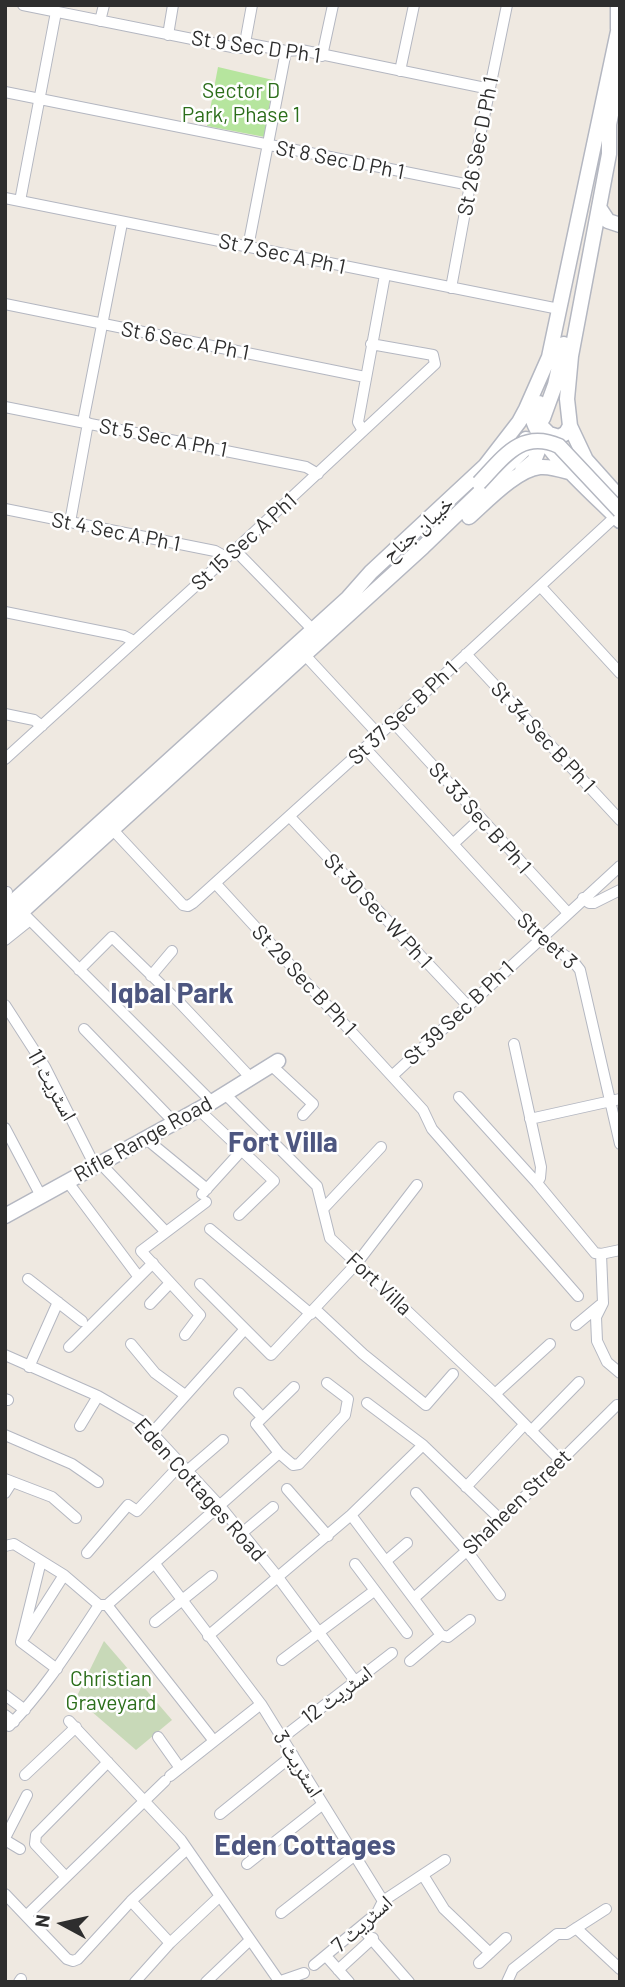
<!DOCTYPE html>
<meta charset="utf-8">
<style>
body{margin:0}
#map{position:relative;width:625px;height:1987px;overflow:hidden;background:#efe9e1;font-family:Barlow,sans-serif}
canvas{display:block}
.frame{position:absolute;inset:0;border:7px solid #2e2e2e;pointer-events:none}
.north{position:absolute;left:28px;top:1889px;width:70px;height:70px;-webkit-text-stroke:5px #fff;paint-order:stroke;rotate:278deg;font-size:19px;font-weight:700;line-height:28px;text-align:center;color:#2e2e2e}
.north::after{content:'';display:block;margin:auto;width:24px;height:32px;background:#2e2e2e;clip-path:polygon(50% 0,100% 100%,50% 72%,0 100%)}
</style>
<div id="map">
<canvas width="625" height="1987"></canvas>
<div class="frame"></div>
<div class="north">N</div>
</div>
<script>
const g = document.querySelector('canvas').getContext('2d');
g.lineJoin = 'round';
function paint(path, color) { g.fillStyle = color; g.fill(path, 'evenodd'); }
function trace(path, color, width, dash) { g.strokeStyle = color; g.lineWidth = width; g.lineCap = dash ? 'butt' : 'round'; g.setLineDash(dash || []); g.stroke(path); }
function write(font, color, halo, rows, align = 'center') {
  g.font = font + ' Barlow,"Noto Naskh Arabic",sans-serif'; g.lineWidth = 5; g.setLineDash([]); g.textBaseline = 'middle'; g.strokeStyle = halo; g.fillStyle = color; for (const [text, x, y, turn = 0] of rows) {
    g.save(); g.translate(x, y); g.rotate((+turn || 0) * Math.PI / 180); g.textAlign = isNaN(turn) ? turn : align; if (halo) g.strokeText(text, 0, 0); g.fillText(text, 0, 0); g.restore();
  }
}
paint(new Path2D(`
 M218 67 273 80 265 137 207 126Z`), '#b6e59e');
paint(new Path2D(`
 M104 1641 172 1720 136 1750 76 1698Z`), '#c8d9b8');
const street = new Path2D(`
 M23 5 237 48H241L245 43 286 51 301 50 490 89
 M100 21 104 5
 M168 35 173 5
 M245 43 252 5
 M322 56 333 5
 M400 71 414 5
 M5 92 470 185
 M5 198 559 309
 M20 201 56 12
 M248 247 286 51
 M451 288 470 185 507 5
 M5 304 365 377
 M5 407 306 467 318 474
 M83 422 122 223
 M363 431 358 422 385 275
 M5 509 215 551 226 557
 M70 522 88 423
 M235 550 314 631
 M541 587 620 673
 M5 612 124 636 134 641
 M304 654 379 735
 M466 654 620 820
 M5 714 34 720 42 726
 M393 722 568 913
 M365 748 540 939 573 961 580 970 620 1144
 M5 759 235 550 435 364 433 355 371 344
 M290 817 467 1005
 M113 830 183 905 188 906 193 903 379 735 616 516
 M453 844 481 818
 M216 884 423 1110 432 1129 578 1296
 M5 894 7 892
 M583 898 589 903H594L620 890
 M22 912 212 1102
 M5 940 30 920
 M79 970 112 937 180 1003 251 1078
 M151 976 172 951
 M5 1005 45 1067 95 1166
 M84 1029 174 1122
 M514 1044 541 1167 540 1178 537 1183
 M271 1065 313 1104 303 1115
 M392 1076 620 866
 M224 1093 317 1186 330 1238 495 1394 560 1460
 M459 1097 537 1183 595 1253 601 1254
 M198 1109 274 1181 239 1215
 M530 1119 620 1099
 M5 1128 41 1196
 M145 1138 207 1189
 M100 1163 166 1232
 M67 1181 138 1276
 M202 1194 242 1150
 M323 1209 381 1147
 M210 1229 311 1314
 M601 1254 603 1303 596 1317 597 1341 607 1362 620 1373
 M601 1254 620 1250
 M28 1279 82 1321
 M200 1284 245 1329
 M150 1304 170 1283
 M316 1310 363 1354 426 1405 453 1374
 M576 1325 600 1305
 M185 1335 200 1315 141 1251 206 1202
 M131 1344 155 1373 185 1395
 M69 1347 153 1263
 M5 1355 98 1396 141 1421 220 1506 277 1576 355 1681
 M29 1367 58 1302
 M239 1393 262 1417
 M495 1394 550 1344
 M5 1399 8 1400
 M367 1403 423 1445 501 1520
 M80 1426 98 1396
 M531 1431 579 1382
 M152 1433 245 1329 271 1355 357 1263 417 1185
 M5 1435 72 1464 98 1482
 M279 1453 256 1424 294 1387
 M187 1471 223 1440
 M5 1479 52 1497 76 1518
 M466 1487 524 1425
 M287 1489 328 1536
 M5 1493 12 1482
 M416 1493 467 1551 500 1595
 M351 1515 441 1635 410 1661
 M242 1533 273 1507
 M5 1546 14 1544 64 1575 99 1605H107L279 1453 293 1465 299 1464 345 1415 348 1399 327 1383
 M87 1553 128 1505 137 1511 181 1464
 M41 1561 21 1642 57 1669
 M386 1561 407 1543
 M155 1564 261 1704 383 1901
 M355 1564 407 1633
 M414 1598 501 1520 617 1405
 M107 1605 214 1741
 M155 1622 212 1576
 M441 1635 448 1637 470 1620
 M25 1636 64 1575
 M208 1636 351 1515 423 1445
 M282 1660 374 1591
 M5 1695 25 1710
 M5 1715 14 1722
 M69 1721 181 1840 279 1981
 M9 1726C45 1690 71 1647 99 1605
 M158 1737 180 1768
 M282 1738 392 1653
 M25 1775 76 1727
 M170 1776 261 1704
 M220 1814 293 1755
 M5 1838 27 1795
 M5 1840 20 1849
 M247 1864 323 1804
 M423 1875 444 1909 490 1953
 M65 1876 35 1844 36 1835 108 1762
 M5 1894 67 1959 73 1961 78 1959 131 1901 187 1849
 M131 1901 170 1943
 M281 1913 355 1855
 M27 1915 165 1781
 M361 1927 409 1982
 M576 1928 620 1969
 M326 1956 349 1982
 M479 1963 506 1938
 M314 1965 377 1913 383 1901 445 1860
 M338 1970 373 1938
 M19 1982 21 1979
 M135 1982 170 1943 219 1897
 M206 1982 250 1940
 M278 1982 304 1973
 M507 1982 513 1969 557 1934H567L606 1909`);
const secondary = new Path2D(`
 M618 29V5
 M609 122V154L571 356 567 399 570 426 586 460 620 498
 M608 129 620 72
 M600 209 608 221 620 225
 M539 403 532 417C539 448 597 497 620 521
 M543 418 555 385 564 344
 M540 425 549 434 559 437 566 433 570 426
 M522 471 534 461 538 451 534 441 526 439
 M469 517C486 502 517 469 540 467 551 466 562 470 572 473
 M5 909 348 598 371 572 485 466 519 422 526 409 549 357 620 22
 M5 927 423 547 530 444
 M5 1216 212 1102 278 1061`);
trace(street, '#b4b7c1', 12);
trace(secondary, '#b4b7c1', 17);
trace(street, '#fff', 10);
trace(secondary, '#fff', 14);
const secondaryBridge = new Path2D(`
 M479 483C503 458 521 429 559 446L620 511`);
trace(secondaryBridge, '#b4b7c1', 17, []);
trace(secondaryBridge, '#fff', 14);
write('21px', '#2e2e2e', '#fff', [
 ["St 9 Sec D Ph 1",256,47,8],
 ["St 26 Sec D Ph 1",478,146,-79],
 ["St 8 Sec D Ph 1",340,160,11],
 ["St 7 Sec A Ph 1",282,254,12],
 ["St 6 Sec A Ph 1",185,341,11],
 ["St 5 Sec A Ph 1",163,438,11],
 ["خیبان جناح",418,529,-42],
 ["St 4 Sec A Ph 1",116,532,11],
 ["St 15 Sec A Ph1",244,542,-42],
 ["St 37 Sec B Ph 1",403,713,-43],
 ["St 34 Sec B Ph 1",543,737,47],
 ["St 33 Sec B Ph 1",480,818,48],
 ["St 30 Sec W Ph 1",378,911,47],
 ["Street 3",547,941,42],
 ["St 29 Sec B Ph 1",304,980,47],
 ["St 39 Sec B Ph 1",459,1013,-43],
 ["اسٹریٹ 11",52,1085,61],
 ["Rifle Range Road",143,1139,-29],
 ["Fort Villa",379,1284,43],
 ["Eden Cottages Road",200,1490,48],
 ["Shaheen Street",517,1502,-44],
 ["اسٹریٹ 12",337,1695,-37],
 ["اسٹریٹ 3",298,1764,58],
 ["اسٹریٹ 7",362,1924,-42]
]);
write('21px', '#2c6e1b', '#fff', [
 ["Sector D",241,91],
 ["Park, Phase 1",241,115],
 ["Christian",111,1679],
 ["Graveyard",111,1703]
]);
write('bold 28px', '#4d5680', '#fff', [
 ["Iqbal Park",172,994],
 ["Fort Villa",283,1143],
 ["Eden Cottages",305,1846]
]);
</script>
